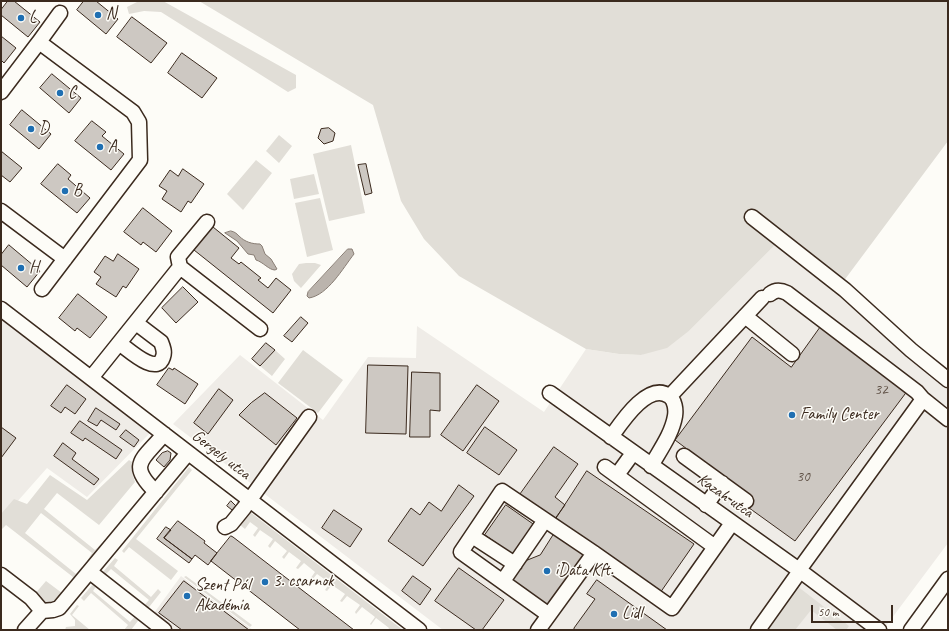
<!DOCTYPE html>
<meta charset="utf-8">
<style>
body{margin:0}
#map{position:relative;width:949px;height:631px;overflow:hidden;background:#fdfcf7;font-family:Caveat,sans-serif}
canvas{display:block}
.frame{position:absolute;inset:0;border:2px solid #3b2a1e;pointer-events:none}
.scale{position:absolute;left:811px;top:605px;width:82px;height:18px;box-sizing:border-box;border:2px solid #3b2a1e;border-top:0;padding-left:5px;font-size:12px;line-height:14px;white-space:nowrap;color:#3b2a1e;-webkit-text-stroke:3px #fdfcf7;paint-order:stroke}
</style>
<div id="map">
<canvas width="949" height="631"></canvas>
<div class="frame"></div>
<div class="scale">50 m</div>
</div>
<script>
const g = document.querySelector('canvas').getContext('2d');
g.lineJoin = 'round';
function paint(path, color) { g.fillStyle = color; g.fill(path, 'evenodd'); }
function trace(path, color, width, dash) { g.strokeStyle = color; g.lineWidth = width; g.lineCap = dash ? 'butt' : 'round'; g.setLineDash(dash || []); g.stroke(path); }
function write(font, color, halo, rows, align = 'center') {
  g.font = font + ' Caveat,sans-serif'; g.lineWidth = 3; g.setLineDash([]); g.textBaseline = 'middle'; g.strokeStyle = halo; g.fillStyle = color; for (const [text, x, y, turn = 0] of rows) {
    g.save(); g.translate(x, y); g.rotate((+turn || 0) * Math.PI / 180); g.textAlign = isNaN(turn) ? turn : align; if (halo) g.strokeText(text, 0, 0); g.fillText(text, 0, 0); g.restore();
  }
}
paint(new Path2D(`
 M779 241 948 383V543L883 630H443L173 424 240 355 323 420 368 357 416 358 417 326 544 412 586 349 619 354 641 355 690 330Z
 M1 319 151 432 87 497 47 468 1 520Z
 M181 576 253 630H167L151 617Z`), '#efece7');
paint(new Path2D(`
 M139 1H163L296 75V88L288 92 161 12 144 11 129 14 127 7Z
 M199 1H948V141L837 290 779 241 690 330 667 348 641 355 619 354 586 349 459 276 424 239 401 201 373 105Z
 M279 135 292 146 279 163 266 151Z
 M351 145 365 213 329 221 313 154Z
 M256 160 272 173 243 210 227 194Z
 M314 174 319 194 294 199 290 179Z
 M320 198 333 250 307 257 295 203Z
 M306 263H315L321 265 301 288 294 281 292 274 299 264Z
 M275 350 285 359 272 376 260 366Z
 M303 350 343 380 318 413 278 383Z
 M129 460 132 462V473L135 482 99 525 57 493 44 509 95 550 102 543V545L89 561H87L92 553 41 513 25 533 76 574 82 567 83 569 70 585H68L73 577 6 525 1 530V514L14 499 27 504 50 475 87 500Z
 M189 467 192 470 136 539 178 571 171 580 129 547 124 553 122 551Z
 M250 512 403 630H388L389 628 376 618 371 625 370 624 375 617 362 607 356 614 355 612 360 605 347 596 342 602 340 601 345 594 332 585 327 591 325 590 330 583 317 574 312 580 310 579 315 572 304 563 298 569 296 568 301 561 289 552 284 559 282 557 287 551 275 541 270 548 268 546 273 539 260 530 255 537 253 535 258 528 250 522 245 529 240 525Z
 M115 558 118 560 114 566 151 597 158 589 161 592 146 611 142 608 149 600 111 569 105 575 102 573Z
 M186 576 252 625 250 627 184 577Z
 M46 581 62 593 53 602H43L34 595Z
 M94 583 97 585 93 591 130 622 137 614 141 617 131 630H124L128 625 91 593 84 601 81 598Z
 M797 586 849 626 846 630H837L811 610 795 630H766Z
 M77 605 79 606 72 615 90 630H65L66 627 75 626V620L70 614Z`), '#e1ded7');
const water = new Path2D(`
 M231 231C235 232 236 233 239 236 245 242 252 244 260 244L262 246 265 254 271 259 277 269 275 270C269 270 263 262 256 260L254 255 248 254 237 241 225 233Z
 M348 249H352L354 254C343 268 328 295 309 298L307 296 308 292Z`);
paint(water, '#bbb4ad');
trace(water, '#887d74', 1);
const building = new Path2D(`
 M8 1H14L40 22 28 37 1 15V10Z
 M84 1H96L118 19 106 34 77 10Z
 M132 17 167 43 151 63 117 37Z
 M1 36 16 48 4 63 1 60Z
 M182 53 217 78 202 98 168 73Z
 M52 74 81 98 69 113 40 88Z
 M22 110 51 134 39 149 10 125Z
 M92 121 106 132 102 136 124 154 111 170 75 141Z
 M329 128 335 133 333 141 324 144 318 138 321 129Z
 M1 151 22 168 10 182 1 175Z
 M58 164 71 175 68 179 90 198 77 213 41 184Z
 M366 164 372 193 365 195 358 165Z
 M183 169 204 184 191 203 188 201 181 212 162 199 167 191 159 186 170 170 178 176Z
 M143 208 172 231 156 252 143 242 141 245 124 232Z
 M213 227 239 248 231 258 239 264 241 262 261 278 258 280 268 288 276 278 291 290 273 313 194 250Z
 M9 245 40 271 27 287 1 265V255Z
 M118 254 139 269 126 288 123 286 116 297 96 284 101 277 94 272 105 256 113 261Z
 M183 287 198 302 176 323 162 308Z
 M78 294 107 317 90 338 77 328 75 331 59 318Z
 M301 317 308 323 292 342 284 336Z
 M822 325 908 390 795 541 745 505 751 497 675 440 752 337 791 367Z
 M266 343 275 350 260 366 252 359Z
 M368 365 408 366 406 434 366 433Z
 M169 368 173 370 174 368 198 384 185 404 157 385Z
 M412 372 440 373V411L430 410V437H410Z
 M67 385 86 399 75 414 65 407 61 413 51 406Z
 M477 385 499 401 463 451 441 435Z
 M219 389 233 400 208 434 194 423Z
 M265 393 297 418 276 445 239 415 251 403Z
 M96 408 120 424 116 430 101 420 97 426 88 421Z
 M80 421 122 450 116 459 85 438 83 441 71 433Z
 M1 427 16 438 1 458Z
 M485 427 517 450 499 475 467 453Z
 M126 430 139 440 134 447 120 437Z
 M63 443 76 453 72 459 99 479 94 485 54 456Z
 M554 447 578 464 555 497 565 505 554 520 519 496Z
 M168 451 171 453 170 460 164 467 156 460 162 453Z
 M587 471 694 544 660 593 556 519Z
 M459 485 474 496 423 566 388 541 411 508 420 515 429 502 441 511Z
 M231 501 236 506 232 510 227 506Z
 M506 505 536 526 515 556 485 535Z
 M334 510 362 529 350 547 322 528Z
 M178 521 205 541 204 543 217 553 208 565 195 555 192 559 164 538Z
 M166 527 171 530 164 538 192 559 189 563 157 539Z
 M554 534 587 556 548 607 512 581 525 561 540 555Z
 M231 536 233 537 354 630H300L211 561Z
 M459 568 504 600 482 630H476L435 601Z
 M413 576 431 589 420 605 402 591Z
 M597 580 667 630H574V628L595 599 587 594Z
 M184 581 233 618 249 630H182L159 613Z`);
paint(building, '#cdc8c2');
trace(building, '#3b2a1e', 1);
const minor = new Path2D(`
 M39 42 60 13
 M1 92 39 42 133 112 139 122 140 160 42 289
 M1 211 65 259
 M752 217 845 290 911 350 948 380
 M180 267 178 257 207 222
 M770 294C776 289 781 290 787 293L917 392 923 399
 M1 309 419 630
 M745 316 792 354
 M119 343C128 349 157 377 163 357 165 352 163 347 161 342L136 323
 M91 378 180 267 260 329
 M550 393 799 570 879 630
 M670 396 762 298
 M611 437C621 423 648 381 669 396 675 400 676 410 675 416 672 434 660 450 651 466
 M684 456 746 501
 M605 467 715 547
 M617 475 633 453
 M156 492C126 464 144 459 164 434
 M706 505 722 483
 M225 527 231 524 244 508 309 417
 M472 536 515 564
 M799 570 923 399 948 419
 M90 572 164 630
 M1 575 31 598 42 611
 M503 581 545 520
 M549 615 461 552 502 491 594 553 672 608 732 523
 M25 630 42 611 53 610 59 608 188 453
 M538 630 594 553
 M758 630 800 571
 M911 630 948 579`);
trace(minor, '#3b2a1e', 17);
trace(minor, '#fdfcf7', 14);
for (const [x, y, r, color] of [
 [98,15,4,"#1f6fb2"],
 [21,18,4,"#1f6fb2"],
 [60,93,4,"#1f6fb2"],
 [31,129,4,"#1f6fb2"],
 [100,147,4,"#1f6fb2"],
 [65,191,4,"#1f6fb2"],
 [21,268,4,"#1f6fb2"],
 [792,415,4,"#1f6fb2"],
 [547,571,4,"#1f6fb2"],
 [265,582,4,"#1f6fb2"],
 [187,596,4,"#1f6fb2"],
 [614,614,4,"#1f6fb2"]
]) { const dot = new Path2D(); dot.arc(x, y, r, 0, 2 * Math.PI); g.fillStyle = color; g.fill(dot); trace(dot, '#fdfcf7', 1.5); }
write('15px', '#605247', null, [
 ["32",881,390],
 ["30",803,477]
]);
write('17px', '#3b2a1e', '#fdfcf7', [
 ["N",106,15],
 ["L",29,18],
 ["C",68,93],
 ["D",39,129],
 ["A",108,147],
 ["B",73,191],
 ["H",29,268],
 ["Family Center",800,415],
 ["iData Kft.",555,571],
 ["3. csarnok",273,582],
 ["Szent Pál",195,586],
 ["Akadémia",195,606],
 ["Lidl",622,614]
], 'left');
write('17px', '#3b2a1e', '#fdfcf7', [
 ["Gergely utca",221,455,38],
 ["Kazah utca",725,496,35]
]);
</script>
